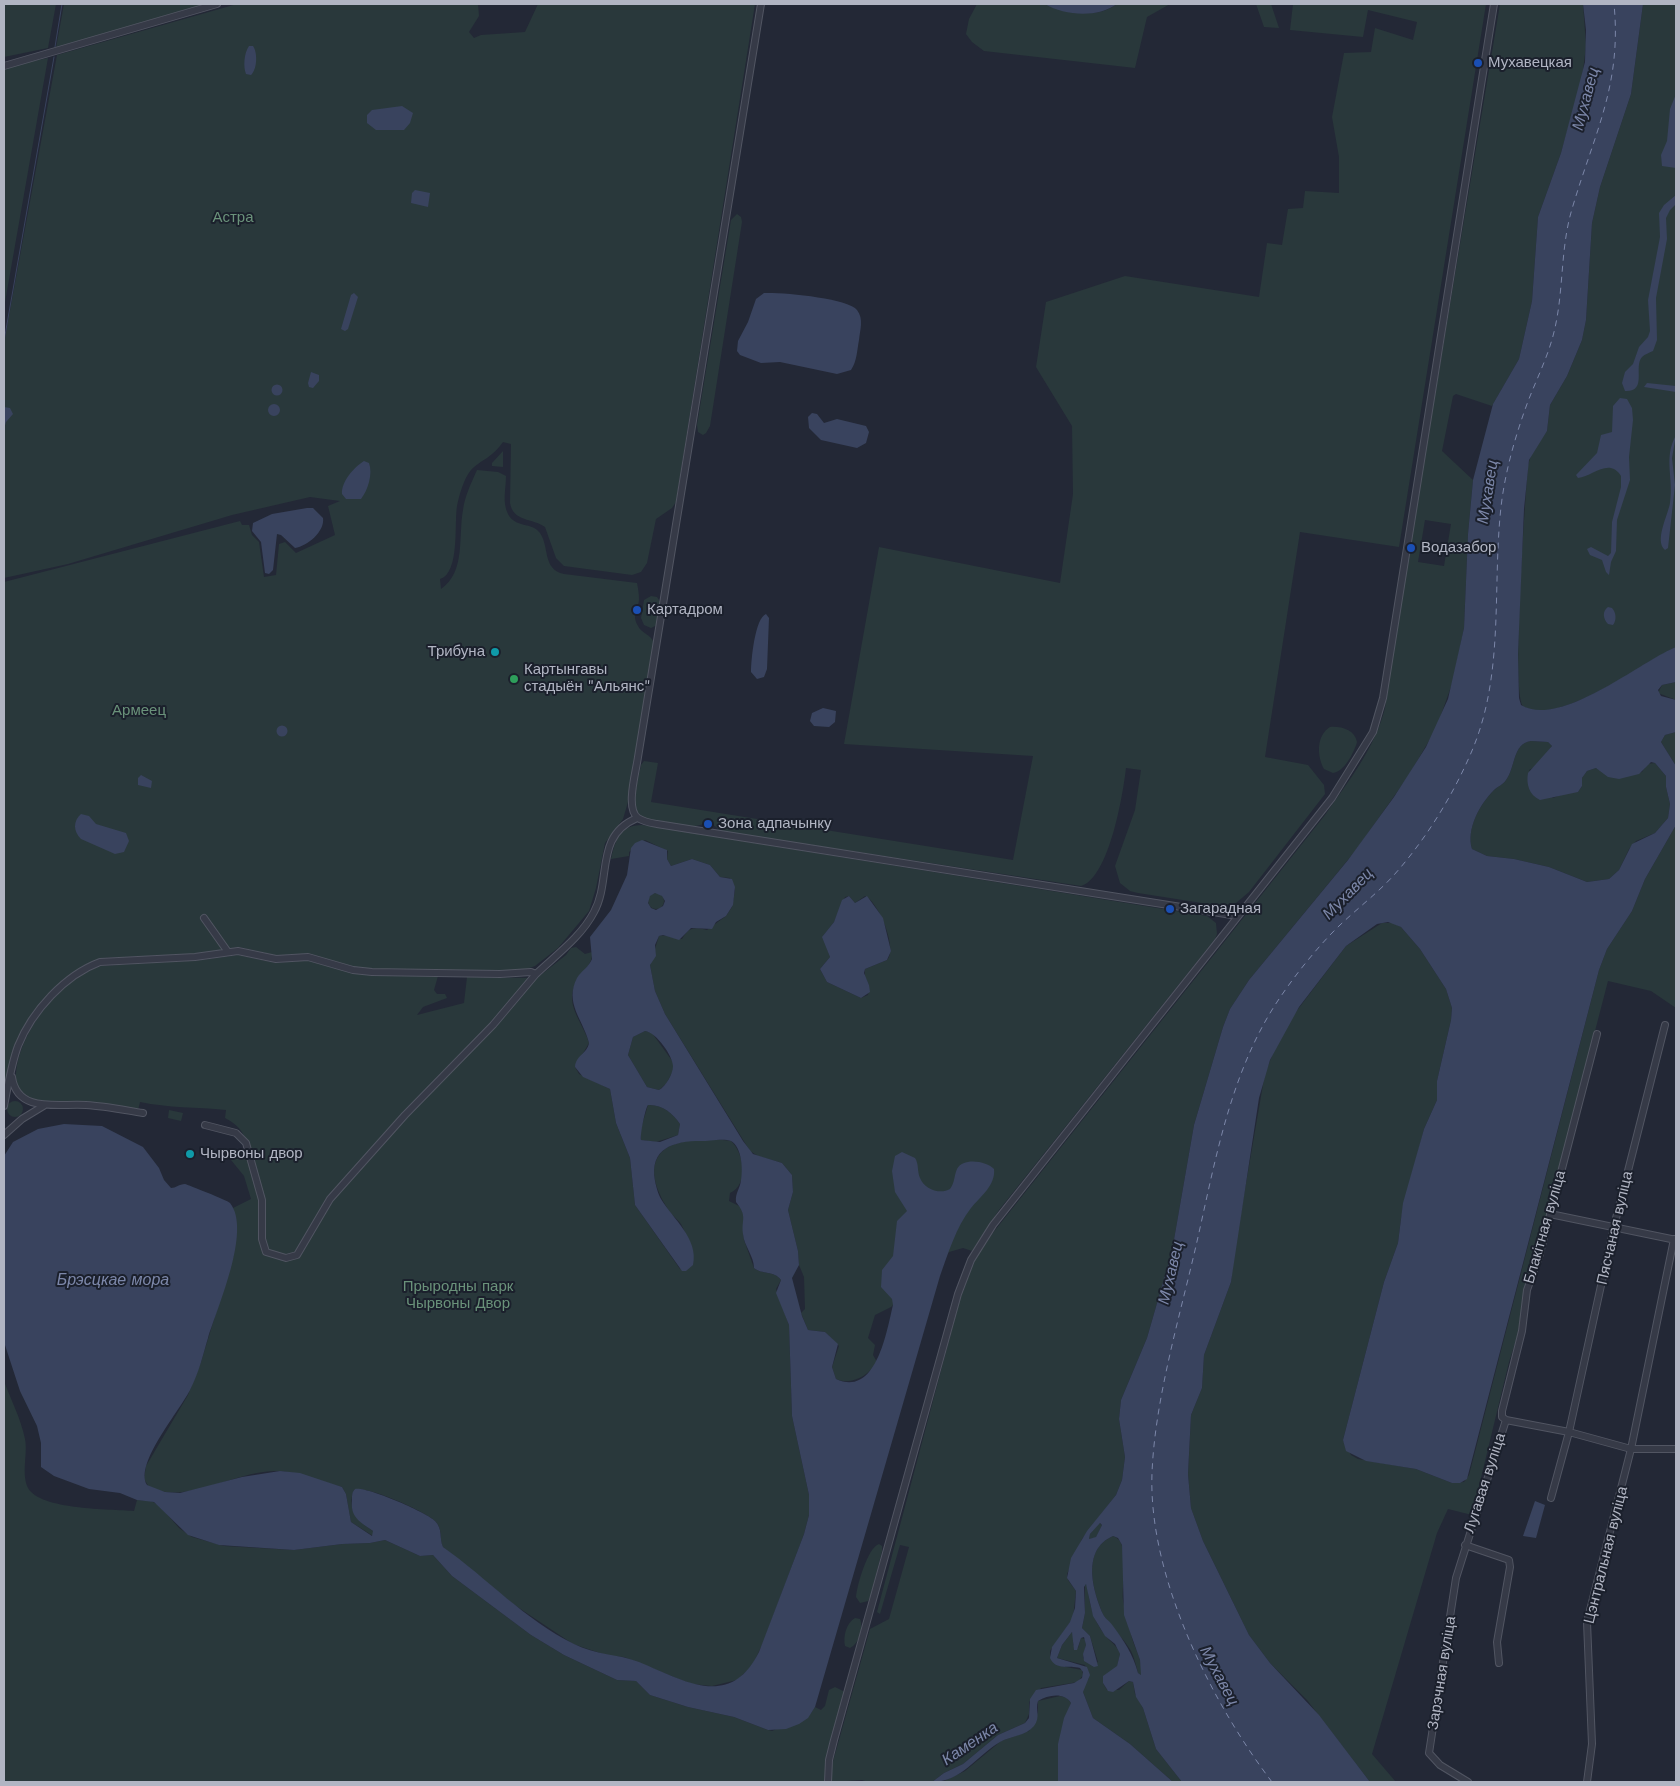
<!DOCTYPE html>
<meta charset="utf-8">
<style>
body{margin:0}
#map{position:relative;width:1680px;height:1786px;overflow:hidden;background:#232836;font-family:"Work Sans",sans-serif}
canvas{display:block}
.frame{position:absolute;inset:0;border:5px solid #b1b5c3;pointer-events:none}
</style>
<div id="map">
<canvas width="1680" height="1786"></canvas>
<div class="frame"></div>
</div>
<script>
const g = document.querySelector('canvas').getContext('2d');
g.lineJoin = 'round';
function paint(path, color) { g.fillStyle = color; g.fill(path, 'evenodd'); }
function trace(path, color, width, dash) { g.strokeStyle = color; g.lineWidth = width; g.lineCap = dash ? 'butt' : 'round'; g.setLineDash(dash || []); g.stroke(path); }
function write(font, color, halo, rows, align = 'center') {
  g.font = font + ' "Work Sans",sans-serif'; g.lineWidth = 4; g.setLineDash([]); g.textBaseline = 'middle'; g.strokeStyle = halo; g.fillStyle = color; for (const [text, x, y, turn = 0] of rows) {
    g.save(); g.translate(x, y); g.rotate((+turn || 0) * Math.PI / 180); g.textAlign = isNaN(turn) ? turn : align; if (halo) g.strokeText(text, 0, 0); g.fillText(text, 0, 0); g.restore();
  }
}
paint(new Path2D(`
 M4 4H56L48 48 4 57Z
 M64 4H205L56 48Z
 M237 4H478L479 16 469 32 474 38 481 35 525 32 538 4H755L676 502 672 508 656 519 647 563 641 572 632 575 564 566 556 558 545 527C533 518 513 522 510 503L511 444 503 442C492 458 482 459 471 470 464 478 459 496 457 506 454 524 460 573 440 579L441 589C466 572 458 536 463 510 465 495 471 484 477 470L498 472 506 476C506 489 502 502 508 514 515 528 532 522 540 533 550 548 542 569 564 574L637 583C638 588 639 594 639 599 639 608 631 614 638 626 642 634 651 634 654 643L628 802 623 819 605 843 596 888 589 911 558 948 535 966 524 970 500 972 381 969 358 968 307 954 279 956 239 947 195 954 101 958 83 966 68 977 27 1024 4 1091V582L240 521 242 525H249L252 535 259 542 264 577 276 575 279 544 285 542 296 553 335 535 328 506 340 501 310 497 232 515 68 564 4 578V343L57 55Z
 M977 4C996 4 1026 1 1043 4 1068 8 1092 22 1117 4H1170L1147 17 1135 68 984 51 972 42 966 34 969 19Z
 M1256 4H1271L1279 28 1264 27Z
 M1293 4H1486L1399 547 1300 532 1265 757 1308 765 1324 785 1325 794 1249 892 1236 903 1221 906 1138 893 1130 891 1120 883 1115 866 1135 810 1141 770 1126 768C1123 795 1109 878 1081 886L720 831C708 817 705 826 692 826 682 826 671 823 661 821 655 820 647 820 642 817 628 809 639 777 641 765L644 761 658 763 651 802 1013 860 1033 756 844 744 879 547 1060 583 1073 494 1072 426 1036 367 1046 302 1125 276 1259 297 1267 243 1282 245 1288 209 1303 208 1305 191 1339 193V157L1332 117 1344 53 1371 52 1375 28 1413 40 1417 22 1368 10 1363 37 1290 30Z
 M1500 4H1583L1586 46 1582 79 1561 153 1538 217 1532 301 1519 359 1492 406 1456 394 1453 396 1442 451 1473 480 1468 534 1464 628 1453 681 1436 729 1407 778 1356 850 1249 980 1230 1009 1223 1027 1194 1125 1172 1251 1147 1338 1121 1400 1119 1419 1125 1457 1122 1480 1116 1495 1082 1539 1067 1574 1068 1580 1076 1591 1073 1618 1050 1651V1655L1056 1665 1082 1670 1083 1675 1078 1682 1041 1688 1029 1702V1714L1025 1723 998 1735 963 1764 944 1773 932 1782H868L862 1780 833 1782 831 1779 832 1765 870 1629 889 1619 909 1547 900 1545 880 1614 877 1612 960 1299 975 1260 992 1234 1325 815C1348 782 1375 748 1385 708L1407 557 1410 552 1411 539ZM1425 520 1451 524 1444 566 1418 562Z
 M1643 4H1676V647C1643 663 1560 726 1524 707 1510 700 1526 492 1528 465L1532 452 1547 431 1550 405 1567 376 1582 340 1586 320 1592 223 1600 187 1631 94Z
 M48 58 4 308V67Z
 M737 214 741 217 742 222 710 426 706 433 703 435 698 432 697 425 731 220Z
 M503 451V467L492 466V463Z
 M651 596 657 597 661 603 657 625 651 628 644 625 641 618 644 600Z
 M1676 682V700L1658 693 1662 685Z
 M1330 727C1341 726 1355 730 1357 742 1354 753 1344 772 1333 773L1324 769C1317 756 1316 736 1330 727Z
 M1676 732V766L1661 742 1665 735Z
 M1531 741 1548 742 1552 746 1537 766 1529 770 1553 798 1568 792H1578L1582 786V778L1587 771 1596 768C1612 777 1624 777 1642 772L1647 764 1655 763 1666 776V787L1670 804 1668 818 1655 833 1636 841 1629 849 1619 870 1609 879 1587 882 1549 867 1514 859 1487 856 1472 849C1466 829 1480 804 1494 790 1498 786 1503 785 1506 780 1516 767 1512 744 1531 741Z
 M642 825 1207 916 1216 923 1217 934 1215 939 999 1210 972 1251 963 1248 949 1252 891 1307 875 1315 868 1338 875 1345 873 1355 877 1362C869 1375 852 1386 836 1379L832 1367 839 1346 825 1332 808 1330 801 1313 805 1309 804 1277 799 1265 798 1251 788 1210 793 1192 792 1175 782 1163 758 1156 750 1151 665 1014 655 991 650 965 659 936C666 934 674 939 682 939 689 927 694 927 707 930L726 916 732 907 735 890 730 878 720 877 710 865 692 859 671 866 667 859 668 851 645 840 629 852V856L611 859C615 841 620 825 642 825ZM849 896 855 903 865 896C879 902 898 950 887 960L865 969V977L869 985 868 995 861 998 827 982 820 969 830 957 823 936 834 922 845 897Z
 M1676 825V1008L1651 991 1608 981 1548 1212 1524 1289 1518 1334 1509 1362 1472 1515 1448 1509 1437 1533 1372 1754 1396 1782H1370L1307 1700 1270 1663 1249 1635 1203 1541 1191 1508 1188 1474 1191 1415 1202 1388 1204 1355 1231 1282 1234 1253 1265 1073 1274 1051 1292 1017 1346 946 1382 923H1393L1401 927 1420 949 1446 989 1452 1008 1451 1020 1437 1081V1100L1424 1129 1401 1219 1398 1243 1384 1282 1343 1440 1351 1455 1358 1459 1416 1469 1452 1483 1464 1482 1469 1475 1599 970 1607 949 1632 911 1645 879Z
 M648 901a8 8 0 1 1 16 0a8 8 0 1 1-16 0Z
 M576 947 585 954 592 952C594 968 572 977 572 998 572 1013 585 1028 589 1043L575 1067 579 1074 610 1089 616 1123 630 1158 635 1205 680 1269 693 1263C693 1249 687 1236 681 1224 678 1220 673 1216 670 1212 657 1193 642 1161 670 1146 686 1138 713 1138 731 1141 744 1153 749 1185 730 1193L729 1201 741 1207 745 1218 743 1232 744 1240 754 1268C762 1275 774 1270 781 1280L776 1289 789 1325 792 1416 809 1495V1515L804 1534 763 1643 752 1666 737 1680 712 1686 691 1684 624 1657 609 1656 573 1644 513 1604 443 1547C439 1539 443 1530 436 1522 428 1512 364 1484 354 1490 346 1509 358 1521 373 1531V1536L351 1522 346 1494 342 1487C323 1482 298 1472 279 1471 237 1469 188 1506 149 1487L144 1479 146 1466 188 1395 201 1362 233 1257 236 1230 233 1208 251 1199 244 1176 231 1160 233 1149 247 1151C246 1134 240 1126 225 1118L226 1110C197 1107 168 1108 140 1102L138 1110 92 1102 33 1101 17 1090C8 1044 58 979 101 966L202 960 238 955 276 963 307 960 351 972 438 976 434 990 437 994H445L447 998 423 1007 417 1015 464 1003 467 977 537 978 566 955 571 948Z
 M645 1031 652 1033 673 1062V1071L666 1084 659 1090 647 1087 628 1055 633 1037Z
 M7 1109a8 8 0 1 1 16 0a8 8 0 1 1-16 0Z
 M648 1105C661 1104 673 1113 680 1124L678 1135 656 1142 641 1140V1128Z
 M169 1110 183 1113 181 1121 168 1118Z
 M4 1381C11 1400 21 1419 25 1439 28 1454 21 1473 28 1488 40 1510 110 1509 134 1511L137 1500 151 1501 159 1505 179 1528 192 1537 224 1546 294 1550 342 1544 370 1543 385 1540 420 1556 433 1555 452 1576 531 1635 564 1655 617 1680 636 1681 650 1695 688 1707 734 1717 768 1730 772 1731 811 1713 815 1707 821 1710 825 1706 829 1690 835 1687 845 1692 825 1782H4Z
 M1099 1523 1102 1525 1096 1538 1089 1539 1090 1534Z
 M1113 1536C1132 1542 1121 1585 1123 1600 1125 1613 1129 1626 1132 1638 1135 1650 1144 1662 1141 1675L1138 1673C1136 1665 1134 1657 1131 1651 1125 1639 1107 1624 1103 1614 1093 1590 1081 1550 1113 1536Z
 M879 1544 882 1546V1551L871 1595 868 1601 860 1603 856 1597C857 1585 868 1547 879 1544Z
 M1085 1584 1088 1586C1088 1602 1094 1622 1105 1635 1110 1642 1117 1645 1120 1654L1117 1667 1103 1683 1107 1690H1119L1129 1681 1133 1682 1135 1694 1143 1708 1156 1749 1182 1782H1173L1130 1744 1093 1718 1083 1692 1084 1685 1089 1678 1085 1665 1057 1658 1062 1645 1072 1632 1074 1636 1073 1645 1078 1648 1081 1638 1085 1639 1086 1645 1083 1658 1091 1664 1098 1662 1090 1636 1082 1628 1085 1613Z
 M855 1618 860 1619C864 1628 859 1644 850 1648L845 1646C843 1637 846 1623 855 1618Z
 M1060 1696 1067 1698 1071 1703 1058 1749V1782H942L965 1771 1001 1741 1029 1731 1038 1712V1701Z`), '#29383b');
paint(new Path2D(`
 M1045 4H1117C1098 18 1065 16 1045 4Z
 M1583 4H1643L1631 94 1600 187 1592 223 1586 320 1582 340 1567 376 1550 405 1547 431 1529 460 1524 509 1518 654 1519 698 1521 705C1560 729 1641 661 1676 647V682L1662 685 1658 690 1661 696 1676 700V732L1665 735 1661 742 1676 766V825L1645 879 1632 911 1607 949 1599 970 1467 1479 1460 1483H1452L1416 1469 1366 1461 1346 1451 1343 1440 1384 1282 1398 1243 1403 1203 1424 1129 1437 1100V1081L1451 1020 1452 1008 1446 989 1420 949 1401 927 1388 922 1377 924 1346 946 1299 1007 1270 1060 1259 1098 1231 1282 1204 1355 1202 1388 1191 1415 1188 1474 1191 1508 1203 1541 1249 1635 1270 1663 1319 1715 1370 1782H1182L1156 1749 1143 1708 1136 1697 1133 1682 1129 1681 1113 1692 1108 1691 1103 1683V1676L1117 1666 1120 1654 1115 1644 1105 1636 1093 1616 1086 1584 1084 1587 1085 1613 1082 1628 1090 1636 1098 1666 1094 1667 1084 1661 1083 1654 1086 1645 1084 1637 1081 1638 1077 1650H1074L1072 1632 1062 1645 1057 1658 1087 1667 1090 1675 1083 1692 1093 1718 1130 1744 1173 1782H1058V1744L1064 1718 1071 1703C1064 1692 1048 1695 1038 1701 1035 1710 1041 1717 1034 1726 1026 1736 1010 1736 1000 1742 976 1756 962 1782 932 1782L944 1773 963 1764 998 1735 1025 1723 1029 1718 1030 1699 1036 1690 1074 1683 1082 1678 1083 1672 1080 1668C1069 1665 1056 1671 1050 1658L1052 1647 1070 1622 1075 1608 1076 1591 1067 1578 1071 1558 1087 1531 1116 1495 1122 1480 1125 1457 1119 1419 1121 1400 1147 1338 1172 1251 1194 1125 1223 1027 1230 1009 1249 980 1348 860 1394 797 1426 747 1448 699 1464 628 1468 534 1473 480 1493 404 1519 359 1532 301 1538 217 1561 153 1585 62 1586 30ZM1531 741 1548 742 1552 746 1528 773C1526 784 1529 795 1540 800L1578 792 1582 786V778L1587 771 1596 768 1608 777 1619 779 1639 774 1651 762 1655 763 1666 776V787L1670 804 1668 818 1655 833 1632 844 1619 870 1609 879 1587 882 1549 867 1514 859 1487 856 1472 849C1466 829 1480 804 1494 790 1498 786 1503 785 1506 780 1516 767 1512 744 1531 741ZM1100 1523 1102 1525 1096 1537 1089 1539 1090 1534ZM1113 1536 1118 1538 1122 1545 1124 1615 1140 1660 1141 1675 1138 1673C1133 1654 1124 1641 1113 1626 1110 1621 1105 1619 1103 1614 1093 1591 1081 1550 1113 1536Z
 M249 46H253C258 53 257 70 251 75L246 74C243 67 244 53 249 46Z
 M1676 94V168L1662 166 1661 155 1667 141 1670 109Z
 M402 106 413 113 410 123 404 130H376L367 123V115L372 110Z
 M415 190 430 193 428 207 411 203 412 193Z
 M1676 195V204L1670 210 1666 218 1667 239 1656 298 1657 340 1653 351C1649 353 1645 354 1642 357 1633 367 1648 392 1625 391L1622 383 1625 372 1633 364 1639 347 1648 337 1650 331 1648 300 1660 237 1659 213 1664 205Z
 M354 293 358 297 348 329 345 331 341 329 351 295Z
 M764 293C780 292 849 298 857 310 864 319 860 330 859 340 857 350 857 361 851 370L837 374 780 362 761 363 740 355 737 351 738 341 748 322 756 299Z
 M311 372 319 375V381L313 388 309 387 308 383Z
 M1647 383 1676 386V392L1644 387Z
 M271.5 390a5.5 5.5 0 1 1 11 0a5.5 5.5 0 1 1-11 0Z
 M1620 398 1627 399 1632 408 1633 420 1629 457 1630 480 1617 520 1616 551 1611 562 1609 575 1606 572 1602 560 1590 555 1587 549 1591 547 1608 556 1611 553 1612 522 1621 487V476C1609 457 1592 477 1578 478L1576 475 1597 453 1601 435 1612 432 1613 406Z
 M268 410a6 6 0 1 1 12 0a6 6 0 1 1-12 0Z
 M4 407 10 408 13 414 6 422 4 429Z
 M812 413 817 414 824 423 837 419 866 426 869 432 866 443 857 448 821 440 809 428 808 417Z
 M1676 435 1672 458 1675 485 1668 548 1665 550C1654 541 1668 515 1670 503 1674 477 1663 459 1676 435Z
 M364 461 369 463C373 474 368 490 361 499H346L342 494C341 482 354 467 364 461Z
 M307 508H313L323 518C325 531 308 546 295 548L281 535 277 534 273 570 269 574 265 573 261 542 252 531 253 523 272 514Z
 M1608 607 1612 608C1616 612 1617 620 1613 625L1608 624C1603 619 1602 611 1608 607Z
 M766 614 769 618 767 669 764 677 757 679 751 672C751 660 755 618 766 614Z
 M823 708 836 711 835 722 829 727 814 726 810 721 812 713Z
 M276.5 731a5.5 5.5 0 1 1 11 0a5.5 5.5 0 1 1-11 0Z
 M141 775 152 781 151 788 138 785V778Z
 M81 814 89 816 96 824 126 833 129 841 124 852 115 854 81 839C73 831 73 821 81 814Z
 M642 840 667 850V859L671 866 692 859 710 865 720 877 732 879 735 887 733 905 726 916 716 922 712 929 691 928 679 940 663 935 659 936 655 945 656 956 650 965 655 991 665 1014 743 1141 753 1154 782 1163 792 1175 793 1192 788 1210 798 1251 799 1265 792 1278 802 1316 808 1330 825 1332 838 1344 832 1367 836 1379C877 1398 887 1329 893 1305L892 1299 881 1287 882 1270 893 1256 897 1221 907 1211 895 1192 892 1171 895 1156 902 1152 915 1158C919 1164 917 1171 920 1178 924 1189 940 1195 950 1189 955 1182 954 1176 957 1169 963 1157 987 1161 994 1169 996 1185 980 1197 971 1208 956 1227 948 1254 940 1276L815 1707 808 1718 799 1724 786 1729 768 1730 734 1717 688 1707 650 1695 636 1681 617 1680 564 1655 531 1635 452 1576 433 1555 420 1556 385 1540 370 1543 342 1544 294 1550 219 1545 188 1535 154 1502 137 1500 120 1493 89 1489 54 1476 41 1467V1443L37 1426 20 1391 4 1342V1156L13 1142 38 1129 64 1124 102 1126 143 1147 159 1168 164 1180 171 1188C176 1188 179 1184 185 1184 188 1185 227 1200 230 1203 252 1230 217 1308 208 1338 203 1355 199 1372 191 1388 181 1410 134 1463 147 1485L165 1492 180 1493 242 1477 280 1471 300 1473 342 1487 346 1494 351 1522 372 1536 373 1531C360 1522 350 1517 352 1500 352 1495 352 1492 355 1489 366 1486 428 1513 435 1521 443 1529 439 1538 443 1547 487 1578 525 1620 574 1644 595 1655 619 1654 639 1662 685 1681 730 1710 759 1652L804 1534 809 1515V1495L792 1416 789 1325 776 1293 781 1280C774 1270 762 1275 754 1268 754 1256 744 1246 743 1234 741 1219 748 1217 736 1202 735 1193 740 1189 741 1180 743 1170 742 1147 731 1141 724 1138 709 1141 701 1141 674 1141 649 1148 655 1181 656 1186 658 1194 661 1199 673 1219 699 1239 693 1265L686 1271H682L635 1205 630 1158 616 1123 610 1089 583 1077 575 1067C576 1055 587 1054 589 1043 583 1019 564 1003 577 978 581 971 589 967 592 959L590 937 611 910 627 875 631 848 635 843ZM655 893 662 896 665 901 663 906 656 910 651 908 648 903 650 896ZM645 1031C656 1032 673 1056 673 1066 673 1074 666 1086 659 1090L647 1087 628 1055 633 1037ZM648 1105C661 1104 673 1113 680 1124L678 1135 660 1142 641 1140C640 1135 645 1109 648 1105Z
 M849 896 855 903 867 896 883 918 891 951 887 960 865 969 864 973 869 985 870 992 861 998 827 982 820 969 830 957 822 937 834 922 842 900Z
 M1535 1501 1545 1505 1536 1538 1523 1536Z`), '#39435e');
trace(new Path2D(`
 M55 47 62 4
 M4 341 54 57`), '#39435e', 1);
trace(new Path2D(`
 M1272 1782C1211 1702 1148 1576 1152 1473 1155 1397 1181 1313 1198 1237 1216 1157 1231 1072 1277 1002 1293 978 1311 955 1331 934 1351 913 1375 896 1394 875 1426 839 1452 797 1471 753 1505 675 1492 589 1501 507 1505 472 1515 437 1527 404 1536 380 1548 357 1554 332 1564 292 1560 249 1572 209 1594 134 1622 85 1614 4`), '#7c87a9', 1, [6, 5]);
const minor = new Path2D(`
 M761 4 638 757C636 772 625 809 638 818 644 822 651 823 657 824L1238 916
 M4 66 217 4
 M204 918 228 952
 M12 1077C17 1114 59 1103 86 1105 105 1106 124 1110 143 1113
 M4 1106C8 1086 11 1065 18 1046 32 1011 65 975 100 962L195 957 238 951 276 959 308 957 353 970 372 972 500 974 531 972 536 974C556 955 581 937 594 912 612 879 594 836 637 818
 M205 1125 236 1133 246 1143 262 1200V1239L266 1252 286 1258 297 1255 330 1199 405 1115 493 1025 536 974
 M4 1135 22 1119 45 1105
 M1550 1214 1676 1240
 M1506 1420 1502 1417V1411L1522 1331 1527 1290 1539 1257 1597 1034
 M1506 1420 1569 1432 1631 1449H1676
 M1551 1498 1569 1432 1614 1226 1665 1025
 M1465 1545 1509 1560 1510 1567 1497 1642 1499 1663
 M828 1782 829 1760 834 1740 958 1294 971 1260 993 1225 1332 798 1373 732 1383 698 1494 4
 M1468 1782 1440 1765 1429 1753 1456 1578 1506 1420
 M1587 1782 1592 1744 1587 1622 1631 1449 1674 1239`);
trace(minor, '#515562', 8);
trace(minor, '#363a47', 6);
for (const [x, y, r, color] of [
 [1478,63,5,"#1a4fb4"],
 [1411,548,5,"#1a4fb4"],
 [637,610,5,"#1a4fb4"],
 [495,652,5,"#0f9aa8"],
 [514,679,5,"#2e9e5b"],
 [708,824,5,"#1a4fb4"],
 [1170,909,5,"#1a4fb4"],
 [190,1154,5,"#0f9aa8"]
]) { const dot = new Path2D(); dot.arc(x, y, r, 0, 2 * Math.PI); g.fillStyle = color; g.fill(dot); trace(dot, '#1b202c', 2); }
write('15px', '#b1b5c3', '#1b202c', [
 ["Мухавецкая",1488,63],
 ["Водазабор",1421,548],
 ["Картадром",647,610],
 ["Трибуна",485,652,"right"],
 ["Картынгавы",524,670],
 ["стадыён \"Альянс\"",524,687],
 ["Зона адпачынку",718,824],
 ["Загарадная",1180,909],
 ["Чырвоны двор",200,1154]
], 'left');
write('15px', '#6a927a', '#1b202c', [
 ["Астра",233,218],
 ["Армеец",139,711],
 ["Прыродны парк",458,1287],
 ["Чырвоны Двор",458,1304]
]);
write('15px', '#b1b5c3', '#1b202c', [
 ["Блакітная вуліца",1545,1227,-74],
 ["Пясчаная вуліца",1615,1228,-77],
 ["Лугавая вуліца",1485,1483,-72],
 ["Цэнтральная вуліца",1606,1555,-76],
 ["Зарэчная вуліца",1442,1673,-81]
]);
write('italic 16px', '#7c87a9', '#1b202c', [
 ["Мухавец",1586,99,-75],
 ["Мухавец",1488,492,-81],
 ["Мухавец",1348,894,-46],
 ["Мухавец",1171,1273,-77],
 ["Брэсцкае мора",113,1280],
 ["Мухавец",1219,1676,62],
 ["Каменка",970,1744,-34]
]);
</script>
